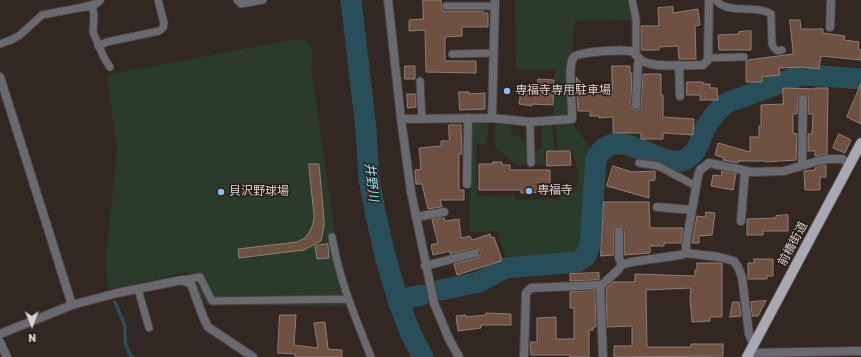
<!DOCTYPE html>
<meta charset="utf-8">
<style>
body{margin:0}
#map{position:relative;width:861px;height:357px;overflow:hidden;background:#332722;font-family:Rubik,sans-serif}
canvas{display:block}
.north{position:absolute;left:12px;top:305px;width:40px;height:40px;-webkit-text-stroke:3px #291d18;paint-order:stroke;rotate:179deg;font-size:11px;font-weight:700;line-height:16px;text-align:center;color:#dad2ce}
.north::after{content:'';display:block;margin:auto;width:14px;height:18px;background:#dad2ce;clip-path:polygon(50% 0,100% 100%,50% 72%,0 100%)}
</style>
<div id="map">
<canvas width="861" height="357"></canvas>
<div class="north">N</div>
</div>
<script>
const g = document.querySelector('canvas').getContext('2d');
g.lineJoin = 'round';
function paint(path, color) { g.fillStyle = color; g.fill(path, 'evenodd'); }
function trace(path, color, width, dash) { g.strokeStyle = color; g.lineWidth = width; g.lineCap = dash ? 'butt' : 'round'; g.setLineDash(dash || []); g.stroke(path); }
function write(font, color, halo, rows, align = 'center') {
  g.font = font + ' Rubik,"Noto Sans JP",sans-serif'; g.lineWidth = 3; g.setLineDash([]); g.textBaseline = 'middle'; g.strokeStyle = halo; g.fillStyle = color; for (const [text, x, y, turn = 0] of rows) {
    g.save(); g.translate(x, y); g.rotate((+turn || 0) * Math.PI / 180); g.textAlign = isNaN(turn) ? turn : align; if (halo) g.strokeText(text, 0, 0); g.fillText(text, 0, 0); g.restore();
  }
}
paint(new Path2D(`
 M515 0H630L634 20 576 21 573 28V53L569 117 553 118 555 69 516 70Z
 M296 39 306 40C315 51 314 55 311 68L335 234 339 254 355 304 339 306 206 305 187 272 108 290 106 259 117 150 107 75Z
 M470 123H488V135L486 144H476L477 196 515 195V200L559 199V187H577L579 174 572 150H558L555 125 571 123 593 151 590 162 584 246C579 253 575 256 566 257L508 262 497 231 470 232Z
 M495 123 511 124V135C529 137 529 149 528 165H517L495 147Z
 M552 125 555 150H544L545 165H533V150L542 149V126Z`), '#2a3b2a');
trace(new Path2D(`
 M115 302 125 326V342L130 355 133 357`), '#284f59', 3.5);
trace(new Path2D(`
 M351 0 366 129 369 179 375 211 384 252 398 300 410 332 423 357
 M441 290 479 282 505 268 577 262 586 256 590 245 596 159C616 119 661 171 684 160 699 154 700 137 707 125 711 119 719 109 725 104 730 100 739 99 745 96 763 90 781 83 799 76L809 75 861 79
 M398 300 422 295`), '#284f59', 21);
const building = new Path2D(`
 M423 0H441L442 11H483V13H488V27H462V36L445 37V61H476V73L426 72 425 30 409 31V20L423 19Z
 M673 7V13L698 9 700 25 695 26 696 59H679L678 46 659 47V50H641V26H659L658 8Z
 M790 20H800L801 29H823V33L845 36 844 40 859 42 858 49 861 50V60L821 56 819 69 803 67 779 68 780 75 762 77V82H746V61L748 60 793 54Z
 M751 31V50H719L718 35 739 34V32Z
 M405 66H415V79H405Z
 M612 66H630V73H632L631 105V108L635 110H639L641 106 643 74H661V95H663V117L694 119 693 135 663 133V139H641V133H613V117L599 118V116H590V111H578L576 77 588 90H612Z
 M538 79 554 80 553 105 532 104V106L519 104 521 91 538 93Z
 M687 82H703V84H710V88H717L718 100H700V95H687Z
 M861 84V124L847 117Z
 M783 88 815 89V88H828L827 154 815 156V151H808V134H812L813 114H808V97L803 94 799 96 798 99 797 114H793V133L797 134 796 160 765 162V161H738V163L723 160 724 158 715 155 718 143 750 152V137H759V126H761V105L783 104Z
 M459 92H469V94L485 93V109L460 110Z
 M407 94H416V107L408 108Z
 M449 125H461L462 154H459V190H464V200H440L442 207 428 209 422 184H416L415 170 421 169 419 148 441 146V141H449Z
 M839 134 851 140 845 153 833 148Z
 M547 151H570L571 165 547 166Z
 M493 162H502V165H510V170H550V192L521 193V190H479V164H493Z
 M309 164H319L324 219V227L321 241 304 250 239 258 238 249 297 242 305 238 310 231 313 224 314 216Z
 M826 165V177H820V190H805L804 171 815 170V168Z
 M613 166 632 172 655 171V180L649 181V198L607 186Z
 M722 171 736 174 733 190 711 186 713 175 721 176Z
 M604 202H649L650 228H683L681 243H664V246H650V253L624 255V231L622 226H619L614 228V255L601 256Z
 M706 212 715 213 712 235 699 236V243H692L697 216 705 217Z
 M788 215V231H763V235H747V219L776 218V216Z
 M444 218 445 221 459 219 461 238 470 236 472 240 490 234 491 238 494 237 501 257V261L457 275 454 264 477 258 480 255V252L479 249 474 248 450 254V251L433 255 431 245 438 243 432 220Z
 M328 244 329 258 317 259 315 246Z
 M754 259H773V276H767V279H748V263H754Z
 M697 263H722V317H710V321L692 322 690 298 691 288 646 290 647 347H691V344H723V356L614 357V346H632V326L607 327 606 289 613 282H635V274L695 276V270H697Z
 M599 273V280L570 281V274Z
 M595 291 596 327H593V330H589V357H570V355H531L530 342H537V318L556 317V339H574V308H570V292Z
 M766 301 758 316H752L751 302Z
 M733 302H739L741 316 730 317Z
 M486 313 511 314V325H481V328L458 331 456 316 466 315V317L486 315Z
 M280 315H296L294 345 318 348 314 323 325 322 328 349 342 350V357H295V354L278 353Z`);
paint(building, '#6e5140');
trace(building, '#8d7f77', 1);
const service = new Path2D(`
 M237 0 241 4 263 0
 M632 0 636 19V55
 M716 0C726 15 756 4 771 14L772 44 774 48 778 51 782 50
 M92 5 94 15 93 32 104 58 110 67
 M446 6H495
 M0 44 11 40 20 35 42 15 84 7
 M98 46 107 42 159 31 163 28 164 23 158 0
 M452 54 493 53
 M708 58 744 57
 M420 81 422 119
 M530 122 531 163
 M639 163 658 166 696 186
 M332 237C339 279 355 317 371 357
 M182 280 200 277 212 301 348 299
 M138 289 149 328`);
const minor = new Path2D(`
 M388 0 401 119 411 192 434 303 449 339 459 357
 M84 7C90 6 96 5 100 0
 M830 27 831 0
 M679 65 680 96
 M0 77 72 305
 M636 105 638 64 640 59
 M492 118 530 122 572 119C573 105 567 69 573 58 577 51 621 50 630 51 636 52 637 58 642 61 644 62 648 63 651 64 667 67 686 65 703 65L708 60 709 0
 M401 119 492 118 495 0
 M802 165 803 99
 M467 184 468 118
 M657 207 692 210
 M416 217 444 212
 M741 221 745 171
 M619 231V258L622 265
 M686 253V244L698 176 700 170 709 163 752 172 784 171 818 161 829 159H842L850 164
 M425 266 475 253
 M600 285 603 357
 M0 334 72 305 117 293 182 280 191 284 204 319 208 327 253 357
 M0 342 7 357
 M750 353 861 351
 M524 357 526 293 531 288 600 285 603 284 619 269 621 265 631 262 680 255 686 253 719 257 734 261 738 267 742 277 749 334 754 345`);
const primary = new Path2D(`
 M747 357 861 143`);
trace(service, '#4e423e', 9);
trace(minor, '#4e423e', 10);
trace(primary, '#4e423e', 12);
trace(service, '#696a70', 7);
trace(minor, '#696a70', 8);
trace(primary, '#a7a9b5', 10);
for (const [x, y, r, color] of [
 [507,91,4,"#88bafc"],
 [529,191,4,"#88bafc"],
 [221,192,4,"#88bafc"]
]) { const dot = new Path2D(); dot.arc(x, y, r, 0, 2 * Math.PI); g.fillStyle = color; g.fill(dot); trace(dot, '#291d18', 1.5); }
write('12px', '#dad2ce', '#291d18', [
 ["専福寺専用駐車場",515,91],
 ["専福寺",537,191],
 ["貝沢野球場",229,192]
], 'left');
write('12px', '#dad2ce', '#291d18', [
 ["前橋街道",793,244,-62]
]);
write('italic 13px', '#97e1f4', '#291d18', [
 ["井野川",371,182,83]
]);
</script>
